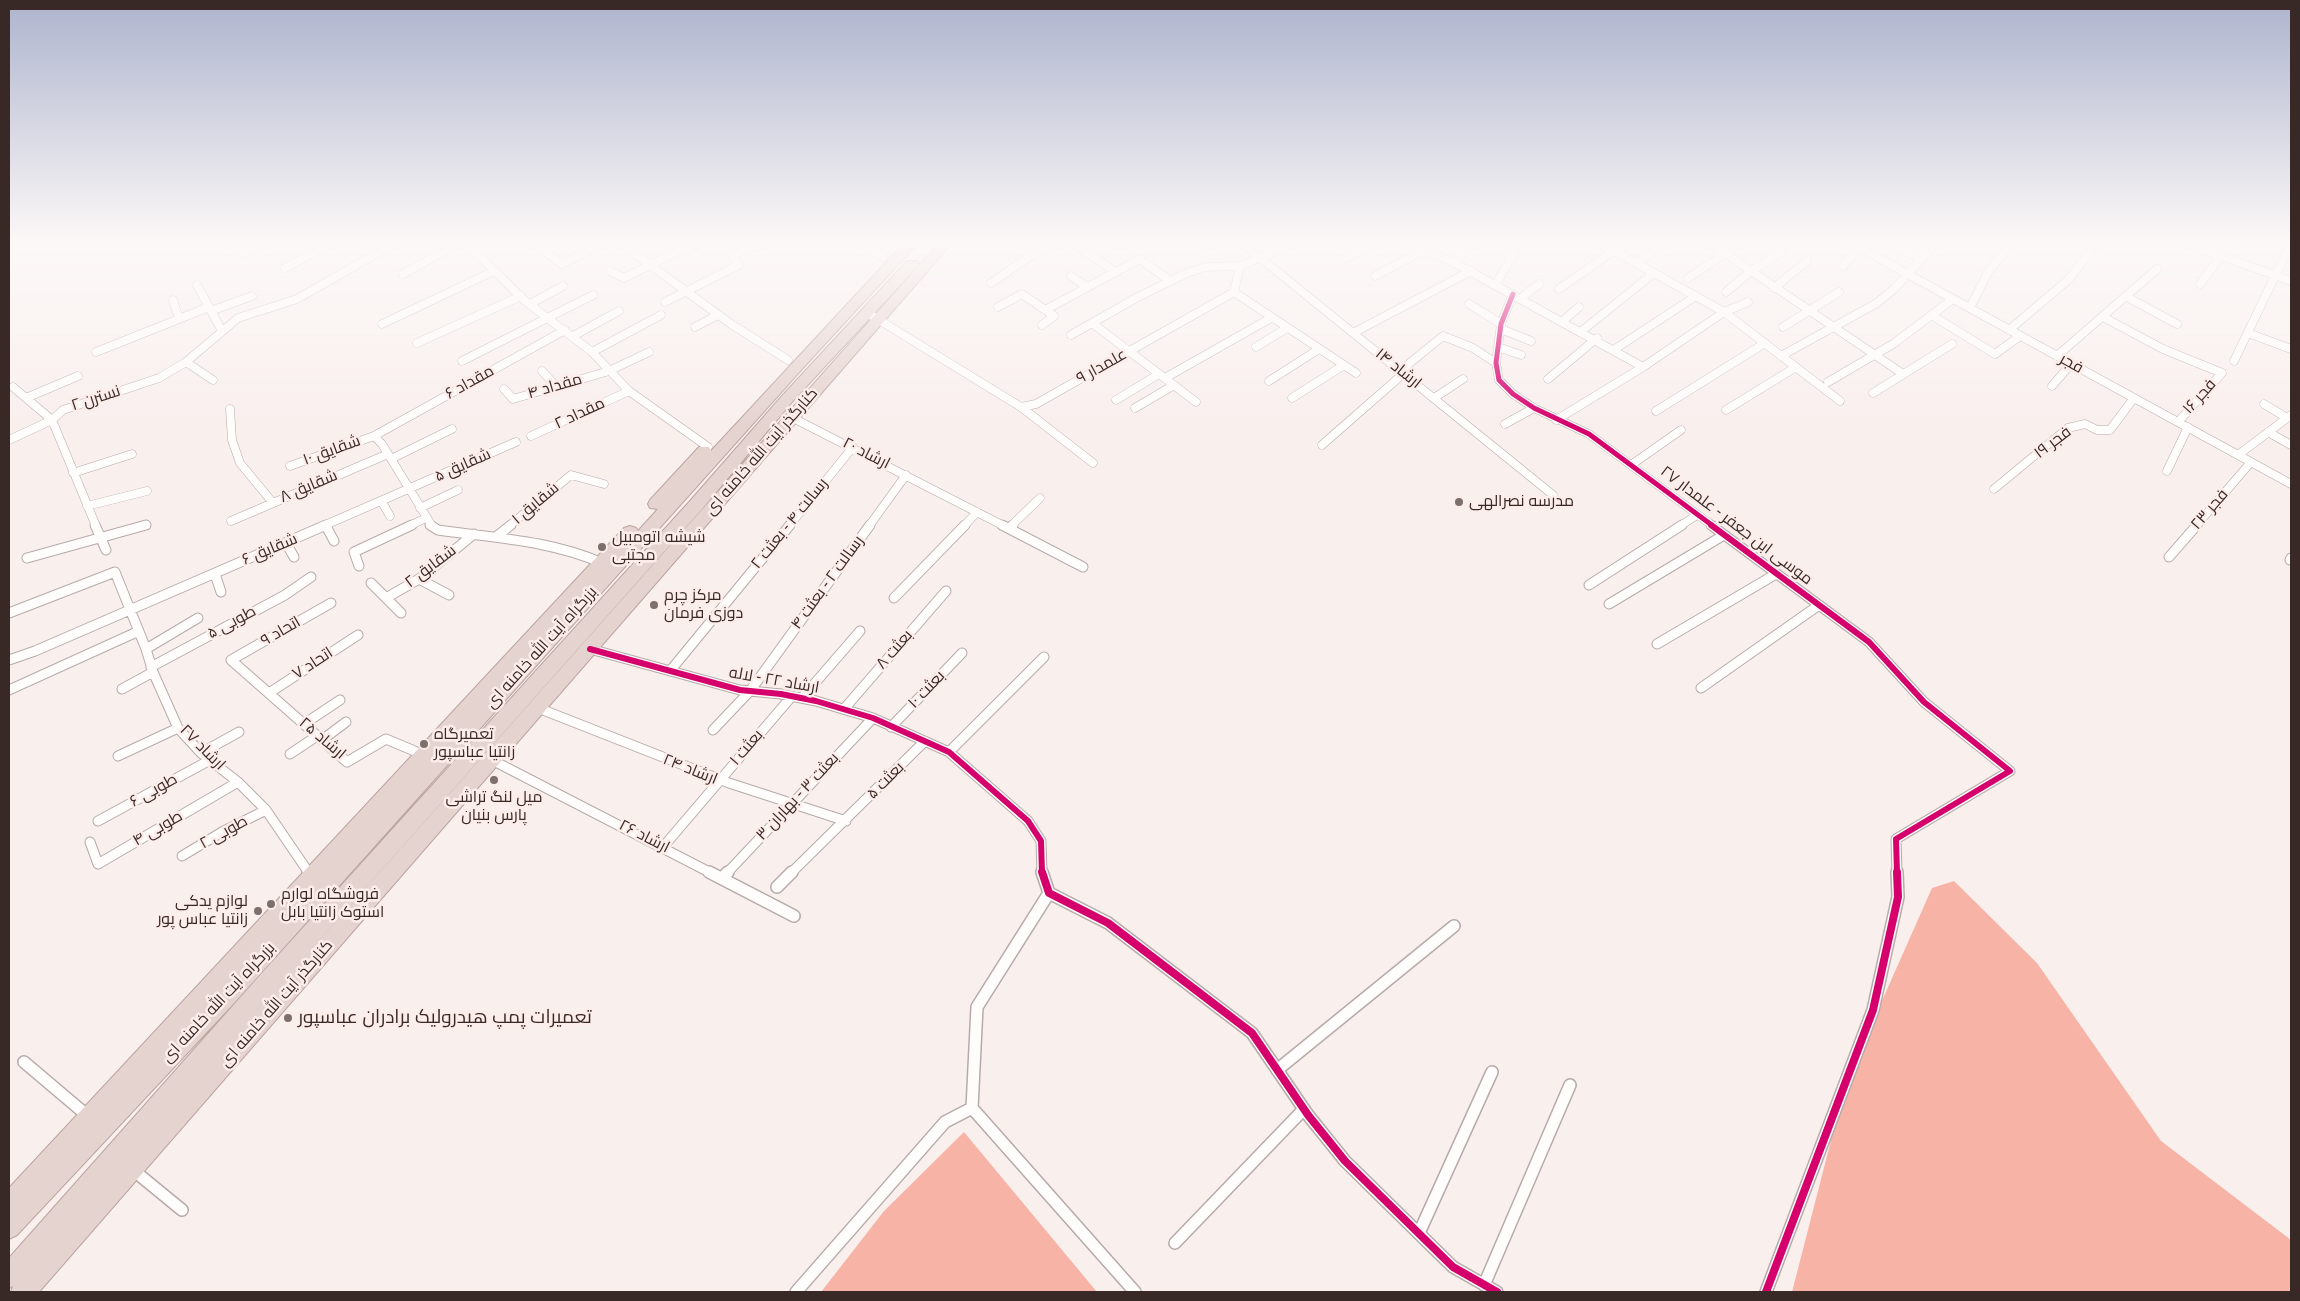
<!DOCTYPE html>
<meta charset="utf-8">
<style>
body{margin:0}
#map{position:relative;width:2300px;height:1301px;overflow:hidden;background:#f9f0ee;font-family:Roboto,sans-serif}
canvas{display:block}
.frame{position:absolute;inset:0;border:10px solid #382926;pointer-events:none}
</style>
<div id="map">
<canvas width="2300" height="1301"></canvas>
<div class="frame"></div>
</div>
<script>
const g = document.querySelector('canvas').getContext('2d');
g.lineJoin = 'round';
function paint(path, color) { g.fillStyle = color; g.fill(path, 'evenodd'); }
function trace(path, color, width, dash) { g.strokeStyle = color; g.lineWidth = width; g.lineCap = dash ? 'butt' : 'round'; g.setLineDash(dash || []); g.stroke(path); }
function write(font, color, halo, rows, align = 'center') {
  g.font = font + ' Roboto,Cairo,sans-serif'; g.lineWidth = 5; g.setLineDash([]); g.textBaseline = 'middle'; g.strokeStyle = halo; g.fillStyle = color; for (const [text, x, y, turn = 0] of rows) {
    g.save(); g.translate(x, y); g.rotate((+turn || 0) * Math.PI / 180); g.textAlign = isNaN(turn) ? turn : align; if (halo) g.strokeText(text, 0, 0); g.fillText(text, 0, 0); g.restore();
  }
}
paint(new Path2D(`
 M1954 881 2037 963 2161 1141 2291 1240V1292H1792L1846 1082 1932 888Z
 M964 1132 1097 1292H821L884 1211Z`), '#f8b3a7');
const streetFar2 = new Path2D(`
 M231 243 243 254 266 243
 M466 243 524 300 592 352 629 391 708 447
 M533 243 562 264 603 243
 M620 243 731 324 788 360
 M862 243 883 257
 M1072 243 1116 272
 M1115 243 1119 246
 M1242 243 1553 495
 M1402 243 1433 253 1462 267 1643 367
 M1600 243 1724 312 1840 401
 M1710 243 1903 374
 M1851 243 2291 484
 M2185 243 2291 281
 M1897 247 1921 259
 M1196 250 1212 243
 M1346 258 1378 243
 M1453 262 1474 243
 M1636 263 1665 243
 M1240 266 1234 292 1356 373
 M1843 266 1862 244
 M285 268 332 243
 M610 271 624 278 686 247 696 255
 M403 274 459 243
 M1071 276 1087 287
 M1375 276 1426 249
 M1688 278 1741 243
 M991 283 1026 259 1058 243
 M1496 284 1516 250
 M2200 284 2221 256
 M197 285 222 331
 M1774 288 1807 261
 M1559 289 1625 243
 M1726 292 1750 272 1782 252
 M1513 294 1501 324 1496 363 1499 380 1513 394 1534 408 1589 434 1713 526
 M2127 297 2177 324
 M1521 298 1539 284
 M173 300 179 319
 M665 302 739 265 732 255 765 243
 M530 304 563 286
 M1469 304 1501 324
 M998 307 1022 294 1054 316 1042 325
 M1970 308 1988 272 2012 243
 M1045 310 1140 259 1170 281
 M211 311 252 296
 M866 312 1021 407 1093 463
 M1933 316 1995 354 2020 336
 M2103 317 2163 349 2222 373 2178 422
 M1564 320 1579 307
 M1092 323 1196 402
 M382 324 494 271
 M695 327 718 315
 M1783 327 1839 292
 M1501 329 1531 341
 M1583 330 1654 273
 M2009 330 2068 280 2095 246
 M1353 333 1471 271
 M2248 333 2291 349
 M1071 335 1136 298 1187 273 1206 267 1240 266 1294 243
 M573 336 619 311
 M417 343 521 296
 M1256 347 1287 328
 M1498 347 1521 355
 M1615 349 1696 296
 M96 352 209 307
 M592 352 661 315
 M1781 356 1877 303 1894 289 1936 243
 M2057 356 2157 269
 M462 361 593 295
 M2234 361 2291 243
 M186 362 213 380
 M542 371 556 386
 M1400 371 1443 336 1473 348 1496 363
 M1165 378 1271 318
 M1548 379 1597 338
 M1269 381 1319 349
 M1828 382 1893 344 1953 299
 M2052 386 2071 364
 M13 387 52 420 96 526
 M504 389 513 399 609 371 649 352
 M1873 393 1952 344
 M26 398 78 376
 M1292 398 1344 365
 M1434 398 1463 379
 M1116 400 1159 374
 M2264 404 2287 418
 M1021 407 1036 404 1234 292
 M1135 408 1174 385
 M230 409 232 440 240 463 273 503
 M1726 410 1796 367
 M1656 411 1765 343
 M793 418 1004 526
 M1556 420 1643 367 1724 312 1748 302
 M1505 424 1534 408
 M2268 432 2291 445
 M374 436 382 444 432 526
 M531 436 629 391
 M9 440 52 420 63 410 159 378 186 362 238 318 297 299 395 243
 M1322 445 1403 374
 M2238 455 2291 415
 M391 459 452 429
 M1631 465 1681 430
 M290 466 374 436 565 330
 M2167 471 2188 427
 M73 473 132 454
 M1994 489 2068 428 2085 424 2097 430H2110L2134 398
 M382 502 390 516
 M87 506 147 491
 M420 508 458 490
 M231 521 388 454
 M143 526 146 525
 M323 526 516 442
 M409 526 426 518
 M509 526 571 475 604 484
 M789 526 853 447
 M869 526 906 475
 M964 526 977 512
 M1011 526 1040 498
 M1680 526 1697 515
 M2196 526 2251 462`);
const streetFar1 = new Path2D(`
 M95 525 106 550
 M430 525 438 530C494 538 549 540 602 563
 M1002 525 1083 567
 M1711 525 1869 642 1924 702 2010 771 1896 839 1897 873
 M326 526 334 541
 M1009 528 1013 525
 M497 536 511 525
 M286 543 294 557
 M2169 557 2197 525
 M27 558 146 525
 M2290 560 2291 558
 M359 566 354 552 412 525
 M215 574 221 592
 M419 579 449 595
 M371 583 401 613
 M1589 585 1682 525
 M386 598 419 579 474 534
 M894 598 965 525
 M331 603 231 660 347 762 386 739 424 755
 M1609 604 1724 535
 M9 613 115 572 146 649 153 672 178 728 201 753 238 782 266 810 309 873
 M1657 644 1776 574
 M146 649 198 618
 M590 649 740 690 781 694 816 701 873 718 949 752 1028 821 1041 841 1042 873
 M9 660 35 651 326 525
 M151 667 285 595 311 577
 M670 671 790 525
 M1701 688 1819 605
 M122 689 153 672
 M9 690 139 631
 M269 693 358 635
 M802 698 860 631
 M538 708 729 783 846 821
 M844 709 946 591
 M304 724 340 700
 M891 727 962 653
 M713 730 750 691 870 525
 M322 740 346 722
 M949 752 1044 657
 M201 753 239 732
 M290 754 317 736
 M118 756 178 728
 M492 760 711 873
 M98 821 210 760
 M90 842 98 864 238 782
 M663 847 792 696
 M182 856 222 832 266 810
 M727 873 873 718
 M791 873 925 741`);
const street = new Path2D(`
 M308 872 311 876
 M709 872 794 916
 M1042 872 1049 893 1108 923 1252 1033 1308 1115 1345 1161 1453 1267 1497 1292
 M723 877 728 872
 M777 887 792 872
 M1049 893 977 1007 972 1108 1135 1292
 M24 1062 89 1117
 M1277 1070 1454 926
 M132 1169 182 1210
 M1419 1233 1492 1072
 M1175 1243 1304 1109
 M1484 1285 1570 1085
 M796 1292 945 1122 972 1108
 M1766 1292 1873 1010 1898 897 1897 872`);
const highway = new Path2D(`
 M904 243H918L802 369 235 1002 17 1235 9 1239V1188L624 528 630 526 636 528 638 531 658 509 650 508 648 504 650 500 699 447H709L711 451Z
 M939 243H952L39 1292H11L13 1286 9 1288V1258L262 973 690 501 782 396 907 261H917L919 264 917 267 792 402 702 509 219 1053Z`);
trace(streetFar2, '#b6aba9', 9);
trace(streetFar1, '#b6aba9', 11);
trace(street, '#b6aba9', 14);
trace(highway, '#bba4a0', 2);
trace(streetFar2, '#fefdfc', 8);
trace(streetFar1, '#fefdfc', 9);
trace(street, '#fefdfc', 11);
paint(highway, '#e5d3d0');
trace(new Path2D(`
 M1513 294 1501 324 1496 363 1499 380 1513 394 1534 408 1589 434 1713 526`), '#d6006c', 5);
trace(new Path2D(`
 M1711 525 1869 642 1924 702 2010 771 1896 839 1897 873
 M590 649 740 690 781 694 816 701 873 718 949 752 1028 821 1041 841 1042 873`), '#d6006c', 6);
trace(new Path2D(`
 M1042 872 1049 893 1108 923 1252 1033 1308 1115 1345 1161 1453 1267 1497 1292
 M1766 1292 1873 1010 1898 897 1897 872`), '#d6006c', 8);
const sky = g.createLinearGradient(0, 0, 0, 425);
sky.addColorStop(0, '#aeb4ce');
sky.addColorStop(0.57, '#fcf8f7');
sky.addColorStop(1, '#fcf8f700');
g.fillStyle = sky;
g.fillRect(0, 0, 2300, 425);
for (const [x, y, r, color] of [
 [1459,502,5,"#7c6f6c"],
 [602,547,5,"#7c6f6c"],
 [654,605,5,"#7c6f6c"],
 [424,744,5,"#7c6f6c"],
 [494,780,5,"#7c6f6c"],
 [271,904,5,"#7c6f6c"],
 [258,911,5,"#7c6f6c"],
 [288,1018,5,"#7c6f6c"]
]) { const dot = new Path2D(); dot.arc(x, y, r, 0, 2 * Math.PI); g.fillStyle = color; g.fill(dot); trace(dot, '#fdedea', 2); }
write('16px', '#382926', '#fdedea', [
 ["فجر",2071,364,29],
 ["علمدار ۹",1102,367,-29],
 ["ارشاد ۱۴",1398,369,39],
 ["مقداد ۶",470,383,-29],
 ["مقداد ۴",555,387,-16],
 ["فجر ۱۶",2200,397,-48],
 ["نسترن ۲",96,399,-18],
 ["مقداد ۲",580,414,-25],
 ["فجر ۱۹",2053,443,-37],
 ["شقایق ۱۰",332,451,-20],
 ["کنارگذر آیت الله خامنه ای",762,452,-49],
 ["ارشاد ۲۰",866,454,27],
 ["شقایق ۵",463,466,-24],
 ["شقایق ۸",309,487,-23],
 ["شقایق ۱",536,504,-40],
 ["فجر ۲۳",2210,510,-49],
 ["رسالت ۴ - بعثت ۲",790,524,-51],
 ["موسی ابن جعفر - علمدار ۲۷",1736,526,37],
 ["شقایق ۶",270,550,-23],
 ["شقایق ۲",431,567,-37],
 ["رسالت ۲ - بعثت ۴",828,583,-54],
 ["طوبی ۵",232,623,-28],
 ["اتحاد ۹",281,632,-30],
 ["بزرگراه آیت الله خامنه ای",542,648,-48],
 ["بعثت ۸",895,650,-49],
 ["اتحاد ۷",313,664,-33],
 ["ارشاد ۲۲ - لاله",774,681,10],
 ["بعثت ۱۰",927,690,-46],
 ["ارشاد ۲۵",322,739,40],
 ["ارشاد ۲۷",202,748,45],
 ["بعثت ۱",747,748,-49],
 ["ارشاد ۲۴",690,770,22],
 ["بعثت ۵",886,781,-45],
 ["طوبی ۶",154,791,-29],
 ["بعثت ۳ - بهاران ۳",798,797,-47],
 ["طوبی ۴",158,829,-30],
 ["طوبی ۲",224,833,-29],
 ["ارشاد ۲۶",644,837,27],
 ["بزرگراه آیت الله خامنه ای",219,1003,-47],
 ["کنارگذر آیت الله خامنه ای",277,1004,-49]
]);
write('16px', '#382926', '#fdedea', [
 ["مدرسه نصرالهی",1469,502],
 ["شیشه اتومبیل",612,538],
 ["مجتبی",612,556],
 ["مرکز چرم",664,596],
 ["دوزی فرمان",664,614],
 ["تعمیرگاه",434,735],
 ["زانتیا عباسپور",434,753],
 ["میل لنگ تراشی",494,798,"center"],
 ["پارس بنیان",494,816,"center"],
 ["فروشگاه لوارم",281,895],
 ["استوک زانتیا بابل",281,913],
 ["لوازم یدکی",248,902,"right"],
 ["زانتیا عباس پور",248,920,"right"]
], 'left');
write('19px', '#382926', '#fdedea', [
 ["تعمیرات پمپ هیدرولیک برادران عباسپور",298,1018]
], 'left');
</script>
